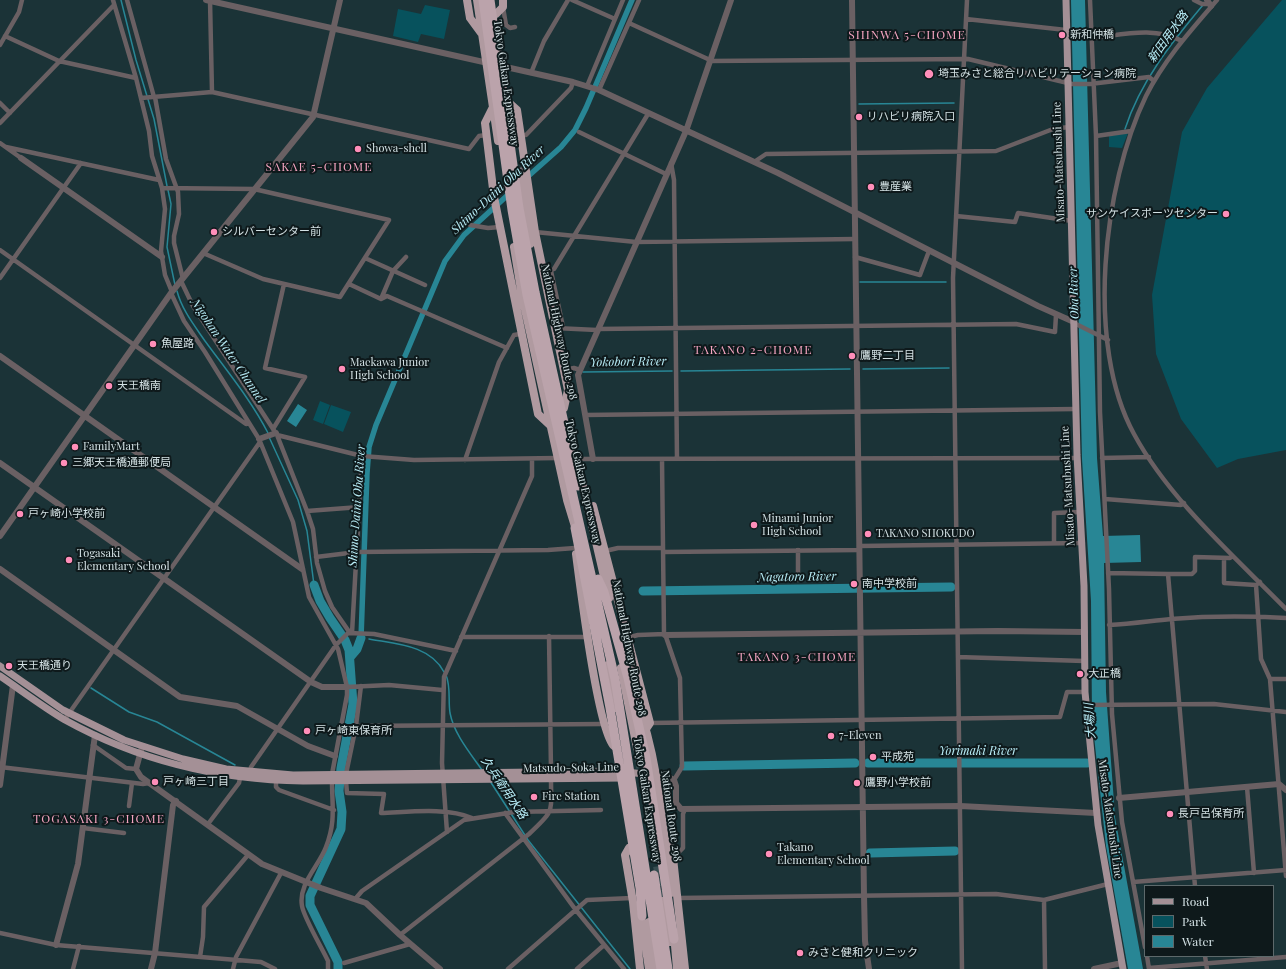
<!DOCTYPE html>
<meta charset="utf-8">
<style>
body{margin:0}
#map{position:relative;width:1286px;height:969px;overflow:hidden;background:#1b3337;font-family:"Playfair Display",serif}
canvas{display:block}
.legend{position:absolute;left:1144px;top:885px;width:130px;height:72px;box-sizing:border-box;background:#0e191b;border:1px solid #5d696b;margin:0;padding:5px 7px;list-style:none;font-size:12px;color:#d3e1e4}
.legend li{display:flex;align-items:center;gap:8px;height:20px}
.legend b{width:20px;border:1px solid #5d696b}
</style>
<div id="map">
<canvas width="1286" height="969"></canvas>
<ul class="legend">
<li><b style="height:5px;background:#a49096"></b>Road</li>
<li><b style="height:11px;background:#07525d"></b>Park</li>
<li><b style="height:11px;background:#288695"></b>Water</li>
</ul>
</div>
<script>
const g = document.querySelector('canvas').getContext('2d');
g.lineJoin = 'round';
function paint(path, color) { g.fillStyle = color; g.fill(path, 'evenodd'); }
function trace(path, color, width, dash) { g.strokeStyle = color; g.lineWidth = width; g.lineCap = dash ? 'butt' : 'round'; g.setLineDash(dash || []); g.stroke(path); }
function write(font, color, halo, rows, align = 'center') {
  g.font = font + ' "Playfair Display","Noto Sans JP",serif'; g.lineWidth = 4; g.setLineDash([]); g.textBaseline = 'middle'; g.strokeStyle = halo; g.fillStyle = color; for (const [text, x, y, turn = 0] of rows) {
    g.save(); g.translate(x, y); g.rotate((+turn || 0) * Math.PI / 180); g.textAlign = isNaN(turn) ? turn : align; if (halo) g.strokeText(text, 0, 0); g.fillText(text, 0, 0); g.restore();
  }
}
paint(new Path2D(`
 M1282 0H1286V450L1238 459 1217 468 1181 419 1156 354 1152 295 1182 132 1207 88Z
 M425 5 450 10 444 39 421 34 418 42 393 36 398 9 421 14Z
 M1128 133 1122 148 1109 147V136Z
 M320 401 330 405 323 424 313 420Z
 M331 405 351 412 343 432 324 424Z`), '#07525d');
paint(new Path2D(`
 M1071 0H1085L1097 458 1103 536 1140 535 1141 562 1104 563 1106 692 1115 817 1143 969H1128L1106 846 1092 718 1091 601 1082 459Z
 M298 404 307 410 296 427 287 421Z`), '#288695');
trace(new Path2D(`
 M121 0 136 60 154 119 167 186
 M859 104 954 103
 M1125 129C1140 82 1172 42 1203 5
 M168 190 171 204 167 247 175 285
 M860 282H946
 M177 291C182 310 194 325 205 341 227 371 251 400 268 433
 M863 369 949 368
 M681 371 850 369
 M583 372 672 371
 M269 437 298 500 307 531 314 585
 M369 639C396 644 430 645 444 672
 M446 675C451 687 448 700 450 713 454 734 470 753 482 770
 M91 688 129 712 157 722 235 765
 M490 781 528 840 630 969`), '#288695', 1.5);
trace(new Path2D(`
 M525 179 561 147 575 130 586 108 632 0
 M361 638 367 473 369 447 376 425 445 261 464 235 510 193`), '#288695', 5.5);
trace(new Path2D(`
 M314 585 320 601 330 618 345 640 349 650 353 704 341 768 339 791 342 812 341 829 310 896V905L338 962V969
 M643 591 951 587
 M351 656 357 649 361 638
 M868 763H1087
 M684 766 855 763
 M870 853 955 851`), '#288695', 9);
trace(new Path2D(`
 M637 748 663 901`), '#374d51', 8, [8, 4]);
trace(new Path2D(`
 M113 0 136 78 149 131 152 156 162 188 165 209 161 251 165 275 172 292
 M127 0 154 97
 M572 0 615 19
 M1090 0 1096 136 1100 412 1109 589 1112 714 1122 822 1145 947
 M1194 0 1202 4H1208
 M1217 0C1191 30 1164 60 1146 96 1103 185 1085 345 1134 434 1169 499 1234 556 1286 609
 M503 7 506 25 510 28 515 27
 M966 19 1066 30
 M629 23 710 60
 M5 36 59 61 136 78
 M1092 38C1122 35 1154 26 1182 41
 M0 45 19 12 22 0
 M709 61 968 59 1072 84H1090L1149 77 1154 81
 M531 73 544 41 568 0
 M587 86 623 0
 M599 90 639 0
 M212 92 469 149 479 136 486 135
 M155 97 166 159 178 192 179 214 174 236V243L183 279
 M141 98 212 92 210 0
 M0 103 10 113
 M0 123 114 5
 M579 132 666 174
 M521 135H526L571 88 573 82
 M1096 136 1131 131
 M0 143 21 158
 M6 147 159 180
 M754 162 766 154 996 151 1053 129 1069 127
 M671 163 674 180 677 459
 M162 188 254 189 389 220 340 297 263 279 203 253
 M956 216 1015 222 1018 213 1072 221
 M470 225 488 228 500 227
 M535 232 636 242 855 239
 M0 250 246 424 249 423
 M855 257 920 275 929 251
 M365 258 425 285
 M551 271 563 327
 M543 273 554 269 648 114
 M0 278 81 163
 M181 281 193 306 277 435 307 511 313 529 317 563 325 591 332 607 350 633
 M349 284 381 299 387 296 507 348
 M171 293 184 321 205 352 259 439 293 522 309 597 338 649 347 687V695L332 774
 M381 299 393 271 406 257
 M1074 323 1108 340
 M555 328 597 330
 M598 329 1016 324 1055 332 1056 315
 M564 370 574 368 580 370
 M585 415 1076 409
 M273 429 305 377 265 368 284 284
 M277 435 362 456 414 460 558 458
 M1102 458 1149 457
 M572 459 1077 458
 M662 459 664 634
 M465 460 499 362 514 335 520 334
 M1105 499 1181 505 1184 503
 M307 511 360 507
 M1054 543V513L1080 512
 M859 546 1083 543
 M798 550V580
 M605 551 618 548H663
 M663 552 859 550
 M316 557 357 552 548 550 575 548
 M1224 558V583L1256 585
 M1108 573 1168 574
 M1260 582 1256 585 1261 659 1270 679 1286 876
 M1109 625C1131 624 1150 621 1171 619 1209 616 1248 616 1286 618
 M352 633 362 456
 M549 636 551 771
 M461 637H588
 M626 638 638 635 665 634 680 678 682 767 674 780
 M958 657 1084 661
 M1270 679H1286
 M347 687 389 685 442 690
 M1086 705 1214 704 1286 712
 M65 719 260 442
 M650 723 1060 717 1067 692H1085
 M356 726 604 724
 M93 745 126 768 136 769
 M0 767 143 784 149 783
 M250 772 251 767 336 645 348 633 374 634 456 651
 M346 774 356 726 361 686
 M276 781V787L279 790 334 810
 M346 781 347 793 384 794 381 813C409 812 447 807 472 818
 M1247 787 1254 873
 M129 806 132 783
 M505 813 575 909 624 969
 M208 824 239 783 240 778
 M83 828 124 833
 M447 832 442 763 444 677 532 476V460
 M673 858 683 848V814L685 809
 M1133 882 1286 870
 M1195 886 1168 574H1192L1195 571V557L1230 558 1233 556
 M356 898 362 891 464 820 514 812 601 810
 M678 898 996 894 1044 900 1108 884
 M1044 900 1045 969
 M0 933 56 945 261 962 275 969
 M400 935 529 834C555 810 551 813 551 779
 M1147 956 1149 969
 M1205 956 1207 969
 M200 957 203 937 204 907 248 855
 M344 963 410 944
 M1149 968 1286 957
 M73 969 79 946
 M233 969 236 957 281 873
 M328 969V961C322 948 304 918 302 906 298 884 319 866 326 847 336 821 332 807 332 781
 M508 969 587 900 632 898
 M577 969 604 945
 M962 969 953 278 967 0`), '#6a6063', 4.5);
trace(new Path2D(`
 M206 0 573 82 599 90 778 173 1038 306 1074 322
 M852 0 864 895 865 941 869 969
 M1207 0 1211 6
 M21 158 162 257
 M0 356 302 569
 M259 439 276 433
 M593 459 578 375 686 131 731 0
 M0 463 311 682 322 687H347
 M0 536 171 293 313 117 340 0
 M0 569 180 697 237 706 308 746 335 756
 M665 635 998 631 1085 632
 M142 747 136 769 141 777 262 864 321 888 366 903 400 935 440 969
 M655 776H666L674 780 676 786V803L681 809 960 806 1096 813
 M0 785 13 685
 M1119 798 1279 784 1286 790
 M56 945 78 864 95 735
 M151 969 155 953 173 805 176 801
 M1094 969 1122 963`), '#6a6063', 6);
trace(new Path2D(`
 M1066 0 1077 455 1084 586 1085 692 1098 825 1123 969
 M0 666 63 710 124 740 183 759 226 769 293 775 618 771 652 775
 M0 676C22 691 43 707 65 720 139 761 219 780 303 781L626 778`), '#a49096', 7);
trace(new Path2D(`
 M467 0 470 18 481 33
 M477 0 498 141
 M496 14 503 7V0
 M507 101 517 110 535 232 568 390 564 408
 M492 109 485 123 494 197 538 414 552 427
 M518 171 530 244
 M514 247 522 296 567 500 577 533
 M579 469 609 598
 M593 506 650 723 646 729
 M576 554C580 584 598 732 614 746
 M608 665 615 708
 M621 668 637 748
 M636 700C659 758 663 831 671 893
 M668 840 673 858 685 969
 M629 848 625 855 633 902 640 969
 M663 901 670 942
 M640 910 649 969
 M649 922 656 969
 M674 934 677 969`), '#b09aa0', 8);
trace(new Path2D(`
 M483 0 512 210 527 295 615 679 661 969
 M490 0 519 208 535 292 578 486
 M575 528 610 708 640 888 642 916
 M598 579 604 592 628 678 646 758 674 939
 M654 875 668 969`), '#bba3ab', 9);
for (const [x, y, r, color] of [
 [1062,35,4,"#ff8eb9"],
 [929,74,5,"#ff8eb9"],
 [859,117,4,"#ff8eb9"],
 [358,149,4,"#ff8eb9"],
 [871,187,4,"#ff8eb9"],
 [1226,214,4,"#ff8eb9"],
 [214,232,4,"#ff8eb9"],
 [153,344,4,"#ff8eb9"],
 [852,356,4,"#ff8eb9"],
 [342,369,4,"#ff8eb9"],
 [109,386,4,"#ff8eb9"],
 [75,447,4,"#ff8eb9"],
 [64,463,4,"#ff8eb9"],
 [20,514,4,"#ff8eb9"],
 [754,525,4,"#ff8eb9"],
 [868,534,4,"#ff8eb9"],
 [69,560,4,"#ff8eb9"],
 [854,584,4,"#ff8eb9"],
 [9,666,4,"#ff8eb9"],
 [1080,674,4,"#ff8eb9"],
 [307,731,4,"#ff8eb9"],
 [831,736,4,"#ff8eb9"],
 [873,757,4,"#ff8eb9"],
 [155,782,4,"#ff8eb9"],
 [857,783,4,"#ff8eb9"],
 [534,797,4,"#ff8eb9"],
 [1170,814,4,"#ff8eb9"],
 [769,854,4,"#ff8eb9"],
 [800,953,4,"#ff8eb9"]
]) { const dot = new Path2D(); dot.arc(x, y, r, 0, 2 * Math.PI); g.fillStyle = color; g.fill(dot); trace(dot, '#0e191b', 1.5); }
write('11px', '#d3e1e4', '#0e191b', [
 ["新和仲橋",1070,35],
 ["埼玉みさと総合リハビリテーション病院",938,74],
 ["リハビリ病院入口",867,117],
 ["Showa-shell",366,149],
 ["豊産業",879,187],
 ["サンケイスポーツセンター",1218,214,"right"],
 ["シルバーセンター前",222,232],
 ["魚屋路",161,344],
 ["鷹野二丁目",860,356],
 ["Maekawa Junior",350,363],
 ["High School",350,376],
 ["天王橋南",117,386],
 ["FamilyMart",83,447],
 ["三郷天王橋通郵便局",72,463],
 ["戸ヶ崎小学校前",28,514],
 ["Minami Junior",762,519],
 ["High School",762,532],
 ["TAKANO SHOKUDO",876,534],
 ["Togasaki",77,554],
 ["Elementary School",77,567],
 ["南中学校前",862,584],
 ["天王橋通り",17,666],
 ["大正橋",1088,674],
 ["戸ヶ崎東保育所",315,731],
 ["7-Eleven",839,736],
 ["平成苑",881,757],
 ["戸ヶ崎三丁目",163,782],
 ["鷹野小学校前",865,783],
 ["Fire Station",542,797],
 ["長戸呂保育所",1178,814],
 ["Takano",777,848],
 ["Elementary School",777,861],
 ["みさと健和クリニック",808,953]
], 'left');
write('11px', '#d3e1e4', '#0e191b', [
 ["Tokyo Gaikan Expressway",506,83,82],
 ["Misato-Matsubushi Line",1059,162,-92],
 ["National Highway Route 298",559,332,78],
 ["Tokyo Gaikan Expressway",583,482,77],
 ["Misato-Matsubushi Line",1068,486,-93],
 ["National Highway Route 298",629,648,79],
 ["Matsudo-Soka Line",571,768,-1],
 ["Tokyo Gaikan Expressway",647,800,81],
 ["National Route 298",671,816,82],
 ["Misato-Matsubushi Line",1110,819,82]
]);
g.letterSpacing = '1px';
write('12px', '#f5a5c1', '#0e191b', [
 ["SHINWA 5-CHOME",907,35],
 ["SAKAE 5-CHOME",319,167],
 ["TAKANO 2-CHOME",753,350],
 ["TAKANO 3-CHOME",797,657],
 ["TOGASAKI 3-CHOME",99,819]
]);
g.letterSpacing = '0px';
write('italic 12px', '#b9eef8', '#0e191b', [
 ["新田用水路",1168,37,-54],
 ["Shimo-Daini Oba River",498,190,-43],
 ["Oba River",1074,293,-92],
 ["Nigohan Water Channel",228,351,56],
 ["Yokobori River",628,362,-1],
 ["Shimo-Daini Oba River",357,506,-86],
 ["Nagatoro River",797,577,-1],
 ["大場川",1090,721,-94],
 ["Yorimaki River",978,751],
 ["久兵衛用水路",504,788,56]
]);
</script>
